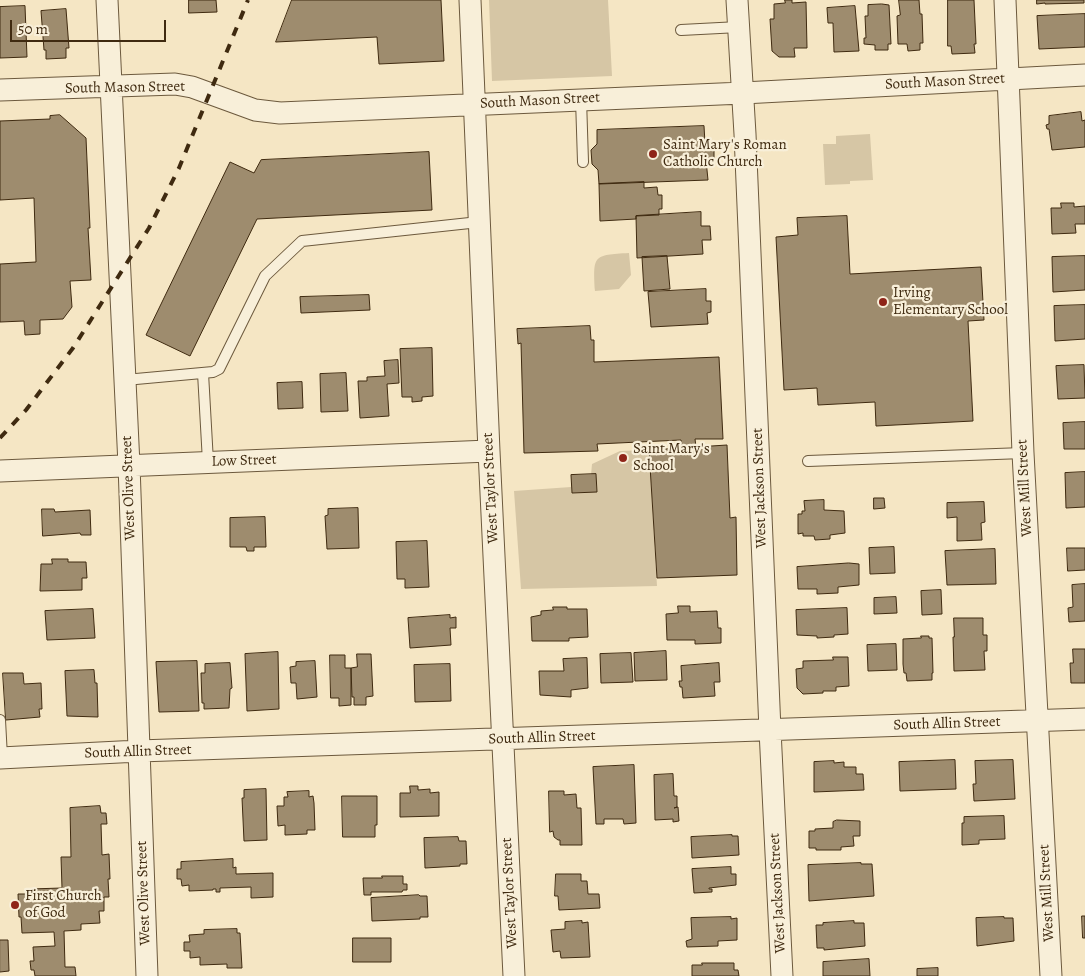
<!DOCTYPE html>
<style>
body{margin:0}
#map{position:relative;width:1085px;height:976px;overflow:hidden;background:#f5e6c4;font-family:Alegreya,serif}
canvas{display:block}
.scale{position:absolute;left:10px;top:20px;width:156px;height:22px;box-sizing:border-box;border:2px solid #3f2a10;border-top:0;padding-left:6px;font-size:15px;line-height:18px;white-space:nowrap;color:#3f2a10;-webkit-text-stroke:4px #f8efd9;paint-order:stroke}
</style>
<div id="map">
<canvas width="1085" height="976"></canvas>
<div class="scale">50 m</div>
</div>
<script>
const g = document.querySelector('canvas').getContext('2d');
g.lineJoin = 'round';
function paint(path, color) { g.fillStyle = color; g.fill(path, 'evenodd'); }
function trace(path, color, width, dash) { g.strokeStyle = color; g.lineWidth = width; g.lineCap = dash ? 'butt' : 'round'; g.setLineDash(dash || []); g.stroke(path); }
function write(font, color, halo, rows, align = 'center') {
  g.font = font + ' Alegreya,serif'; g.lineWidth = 4.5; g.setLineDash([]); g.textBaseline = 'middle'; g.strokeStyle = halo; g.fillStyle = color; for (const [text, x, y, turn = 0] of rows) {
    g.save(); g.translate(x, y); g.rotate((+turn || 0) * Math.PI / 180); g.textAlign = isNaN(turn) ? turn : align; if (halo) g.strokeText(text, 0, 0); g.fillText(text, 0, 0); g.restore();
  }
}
paint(new Path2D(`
 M489 0H608L612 76 492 81Z
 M870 134 873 180 850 181V184L825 185 823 144H836V136Z
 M629 253 631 275 619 289 595 291C593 255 593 255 629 253Z
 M649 450 657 586 521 589 514 491 571 487 572 493 597 492 596 475H591L592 464 620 451Z`), '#d6c6a5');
const building = new Path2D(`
 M189 0H216L217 12 189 13Z
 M292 0H441L444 61 379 64 377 37 276 42Z
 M785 0H792V3L806 2 807 48H794L795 57H779L772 51 770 19H774V4L785 3Z
 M899 0H919L920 14H922L923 43H920V50L908 51 907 44H898L897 16 900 15Z
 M948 0H974L976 44H974L975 53 952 54 951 46H948Z
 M1037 0H1084V3L1045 4V3L1037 4Z
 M882 4 889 5 891 44H888V50H875V45L864 44V38H866L865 16H868V5Z
 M25 6 27 57 0 58V7Z
 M855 6 859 51 834 52 833 23H828L827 8Z
 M66 9 69 48H66V58L46 59V50H44L41 11Z
 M1085 14V47L1039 49 1037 16Z
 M1081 112 1082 121 1085 120V147L1052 150 1049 129H1047L1046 125 1049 124V116Z
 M60 115 86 138 90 228H88L91 280 70 281 72 307 63 319 40 320V334L25 335 24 321 0 322V264L36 262 34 198 0 200V121L50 119V116Z
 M704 126 705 143H714V160H706L708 180 599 184 598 170 592 164 591 150 597 144V130Z
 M429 152 432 210 257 219 190 356 146 335 230 162 254 173 261 160Z
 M644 182V188L657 187 658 195H662V209H659V215L636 216V219L600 221 599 184Z
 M1061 203H1074V207L1085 206V224H1075L1076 233 1052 234 1051 208H1061Z
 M701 212V226H710L711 240H702L703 254 637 258 636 216Z
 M847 216 850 274 981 267 984 320 968 321 973 421 876 426 875 402 818 405 817 388 784 390 776 237 798 235 797 218Z
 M667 256 670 289 644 291 642 257Z
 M1085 256V290L1053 292 1052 257Z
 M706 289V301H711V312L707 313 708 324 651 327 648 292Z
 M369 295 370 310 301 313 300 297Z
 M1085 305V339L1055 341 1054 306Z
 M590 326 591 340H594V362L719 357 723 439H695L696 447 727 445 730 518 736 517 737 575 657 578 649 450 682 448 681 440 597 444 598 451 524 453 521 343 518 344 517 329Z
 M432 348 433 396 422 397V401L412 402V397H402L400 349Z
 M398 360 399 383 387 384 389 416 360 418 358 381H367V377L385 376 384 361Z
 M1084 365 1085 398 1058 399 1056 366Z
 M346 373 348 411 321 412 320 374Z
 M302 382 303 408 278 409 277 383Z
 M1085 422V449H1064L1063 423Z
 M1085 472V507L1066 508 1065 473Z
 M596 474 597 492 572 493 571 475Z
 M874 498H884L885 508 874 509Z
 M824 500V510L844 511 845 533 830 535V539L815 540 814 536H803V533L798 534V514H802V511H805L804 501Z
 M984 502 985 522 981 523 982 540 957 541V517L947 518V503Z
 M358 508 359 548 327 549 325 516 328 515V509Z
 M42 509H54L55 512 90 510 91 535H81L80 533 43 536Z
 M265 517 266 547H254V551H247L246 547H230V518Z
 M427 541 429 587 405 588V579H397L396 542Z
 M894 547 895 573 870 574 869 548Z
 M1067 548H1085V570L1068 571Z
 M995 549 996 584 947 585 945 551Z
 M52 559H68V562H86L87 578H82V590L40 591 41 564H52Z
 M849 563 859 564V585L838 587V593L817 594V589H798L797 567Z
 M1085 584V621L1069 622 1068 608 1073 607 1072 585Z
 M941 590 942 614 922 615 921 591Z
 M896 597 897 613 874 614V598Z
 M678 606H690V612L717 611 718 628H721V643L695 644V640H667L666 614 678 613Z
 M553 607H567V609H587L588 637 569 638V641H532L531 617 541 615V611L553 610Z
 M847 608 848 634 834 635V637L817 638V636L797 635 796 610Z
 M93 609 95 638 47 640 45 611Z
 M450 615V618L456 617V628H450L451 645 410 648 408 618Z
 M954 618H983V635H987V651H984L985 670 954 671 953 637H954Z
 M921 636H929V638H932L933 673H932V680L907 681 906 673H904L903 664V639L921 638Z
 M896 644 897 670 868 671 867 645Z
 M1073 649H1085V683H1071L1070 663H1073Z
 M666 651 667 680 635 681 634 653Z
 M278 652 279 709 247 711 245 654Z
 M631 653 633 682 601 683 600 654Z
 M357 654H371L373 696 366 697V705H354V697H352L351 668 357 667Z
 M330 655H345V668H351V705L339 706V698H331Z
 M833 657H848L849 686 836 687V691H823V693L803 694 797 688 796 669 803 668V661L833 660Z
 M587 658 588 688 571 690V697L540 695 539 671H564L563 659Z
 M197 661 199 711 159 712 156 662Z
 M315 661 317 697 297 699 296 683H291L290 667 296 666V662Z
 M230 663 232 688 230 689 229 708 204 709V703H202L201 673H205V664Z
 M719 663 720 682H714L715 696 683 698 682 687H680L679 681H682L681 666Z
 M450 664 451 701 415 702 414 665Z
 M94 670 95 683H97L98 717 67 716 65 671Z
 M3 673H23L24 684 41 683 42 709H39L40 717 6 720Z
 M955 760 956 789 900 791 899 762Z
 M1013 760 1015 799 974 801 973 784H976L975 761Z
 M834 761V763L844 762V767H856V774H863L864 790 814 792V762Z
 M634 765 636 823 624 824 623 819H604V824H596L593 767Z
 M673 774 674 796H677V807L674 808 678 807 679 821 673 822V819L655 820 654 775Z
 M410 786H418V790L430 789V793L439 792V816L400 817V793H410Z
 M266 789 267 840 244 841 242 798H244V790Z
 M309 791V797L313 796 314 803 315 830H307V834L285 835V825L278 826 277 806H284V797H288L287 792Z
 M549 791H564V795L576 794 577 808H581L582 845H560V840H558L554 837 553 831 550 832Z
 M342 796H377V825H375V837H343Z
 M100 806 101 813H106L107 824H101L102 855 109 854 110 879H108L109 897H104V911H99L100 923 81 924V930L64 931 65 967H75L76 976H35L34 970H31L30 961H34L33 947 55 946 54 932 22 933 21 917H19L18 894H30V889L62 888 61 857H71L70 808Z
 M1004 816 1005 839 979 840V844L962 845V823H964V817Z
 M837 820 860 821V836H853L854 846 841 847V850H816V848H809V831H815V829L833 828V822Z
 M732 835V836H738L739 855 692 858 691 837Z
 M458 837 459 841H466L467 864H460V866L425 868 424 838Z
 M233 859V868L236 867V874L273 873V897L251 898V887L220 888V892H216V889H213V890L189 891V885L182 886 181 879H177V869H181V862Z
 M861 863V864H872L874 896 809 901 808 865Z
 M731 867V874H736V885L709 888V889H712V892L694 893 692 869Z
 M556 874H581V881H587L588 894H599L600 908 559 910 558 896H555Z
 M382 876H403V884H407V890H403L402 892H371V895H364L363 878H382Z
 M419 895 420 896H427L428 917H420V919L372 921 371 898Z
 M1082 916H1085V938H1083Z
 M731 917V919L737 918V940L718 941V946L687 947 686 941 692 939 691 918Z
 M1004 917V918H1013L1014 941 977 946 976 918Z
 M582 921V923L588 922 590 957 561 958 560 951 553 952 551 930 565 929V922Z
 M854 921V923H864L865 946 824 950V948H817L816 925H823V923Z
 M237 929V933H240L242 968H227V964L200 965V957L190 958V951H184V942H190L189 935 204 934V930Z
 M353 938H391V962H353Z
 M0 940H8L9 971 0 972Z
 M869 959 870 976H823V962Z
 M702 963H734V970H738L739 976H692V965H702Z
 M938 968V976H917V969Z`);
paint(building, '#9e8c6e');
trace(building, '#3f2a10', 1);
const lane = new Path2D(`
 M681 30 739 27
 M581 99 583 162
 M203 373 208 462
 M125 380 213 372 219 369 265 276 302 241 479 222
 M808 461 1023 453
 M0 720 2 757`);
const street = new Path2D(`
 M107 0 129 465 147 976
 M470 0 489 451 514 976
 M737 0 745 134 770 730 782 976
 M1005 0 1023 453 1051 976
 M0 90 175 84 192 87 255 110 280 113 743 93 1085 75
 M0 471 489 451
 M0 758 139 751 1085 719`);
trace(lane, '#6c593d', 12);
trace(street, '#6c593d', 23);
trace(lane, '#f8efd9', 10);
trace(street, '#f8efd9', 21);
trace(new Path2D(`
 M0 438 26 410 73 348 149 228 179 168 248 0`), '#3f2a10', 4, [9, 9]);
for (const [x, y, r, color] of [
 [653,154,5,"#8f2418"],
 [883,302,5,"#8f2418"],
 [623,458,5,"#8f2418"],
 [15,905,5,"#8f2418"]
]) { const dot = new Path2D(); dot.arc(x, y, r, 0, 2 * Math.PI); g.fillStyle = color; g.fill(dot); trace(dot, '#f8efd9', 2); }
write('15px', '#3f2a10', '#f8efd9', [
 ["South Mason Street",945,82,-3],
 ["South Mason Street",125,88,-1],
 ["South Mason Street",540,101,-3],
 ["Low Street",244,461,-2],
 ["West Olive Street",129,488,-92],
 ["West Taylor Street",491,488,-93],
 ["West Jackson Street",760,488,-92],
 ["West Mill Street",1025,488,-93],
 ["South Allin Street",947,724,-2],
 ["South Allin Street",542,738,-2],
 ["South Allin Street",138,752,-2],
 ["West Olive Street",144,893,-92],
 ["West Taylor Street",510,893,-93],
 ["West Jackson Street",778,893,-93],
 ["West Mill Street",1047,893,-93]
]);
write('15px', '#3f2a10', '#f8efd9', [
 ["Saint Mary's Roman",663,145],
 ["Catholic Church",663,162],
 ["Irving",893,293],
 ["Elementary School",893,310],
 ["Saint Mary's",633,449],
 ["School",633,466],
 ["First Church",25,896],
 ["of God",25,913]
], 'left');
</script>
